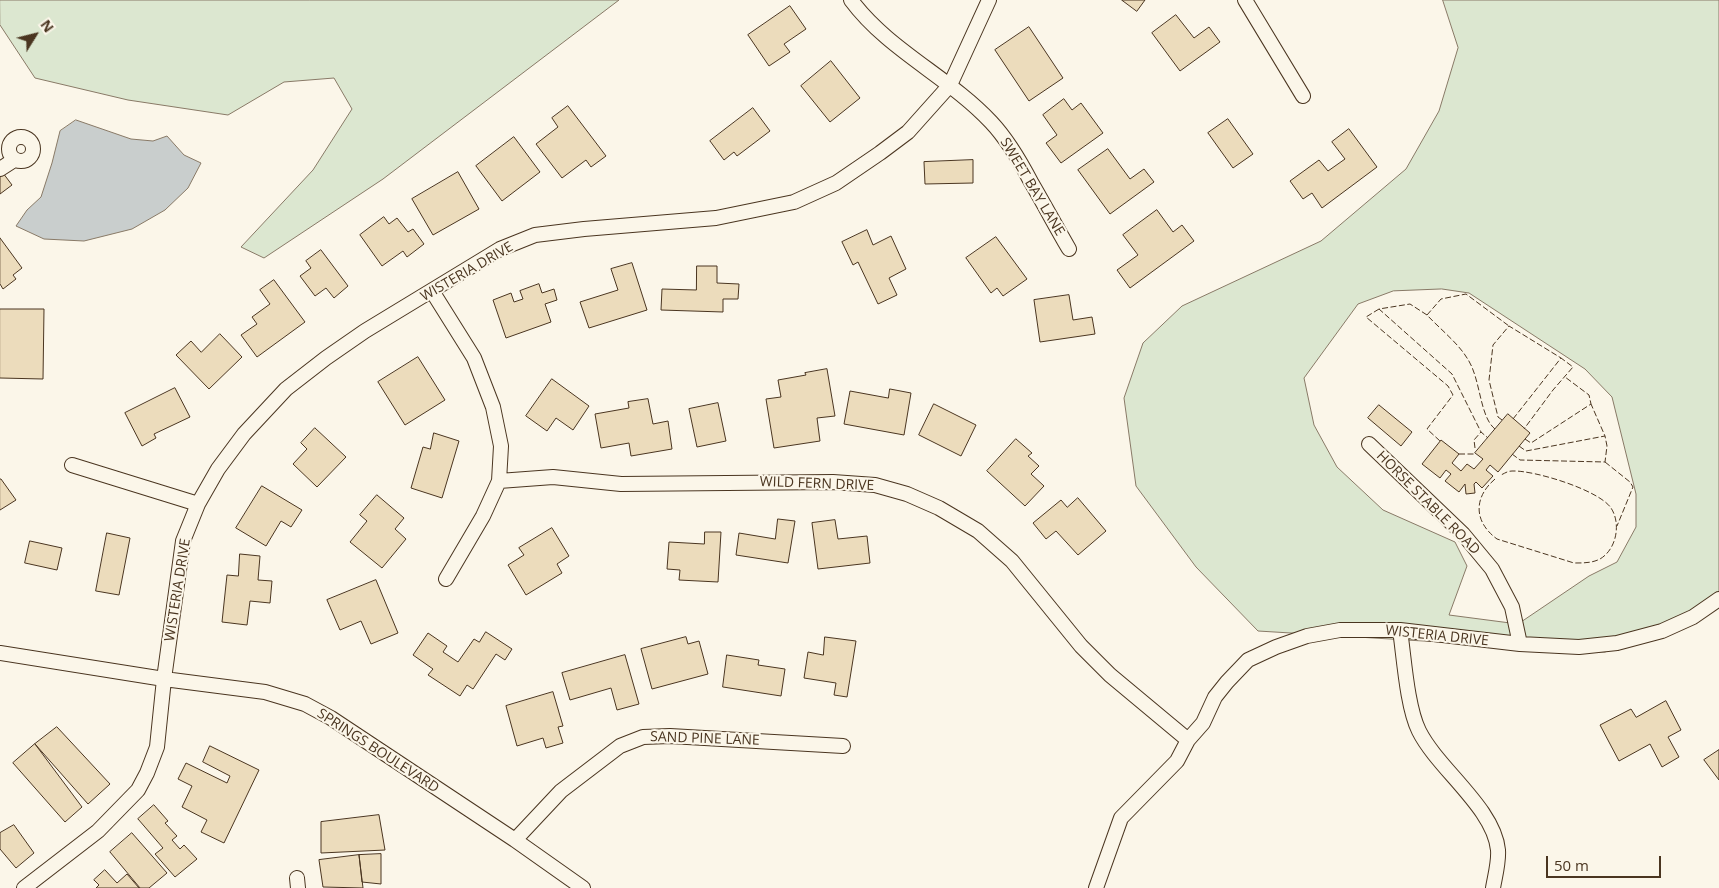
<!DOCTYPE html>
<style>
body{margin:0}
#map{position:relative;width:1719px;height:888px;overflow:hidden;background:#fbf6e9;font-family:"Open Sans",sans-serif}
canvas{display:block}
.north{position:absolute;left:10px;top:10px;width:50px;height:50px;-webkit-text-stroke:4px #fbf6e9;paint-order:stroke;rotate:54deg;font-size:14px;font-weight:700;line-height:20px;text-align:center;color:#4a3520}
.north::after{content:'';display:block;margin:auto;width:18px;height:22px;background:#4a3520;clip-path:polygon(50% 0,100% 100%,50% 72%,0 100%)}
.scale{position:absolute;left:1546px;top:856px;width:115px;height:22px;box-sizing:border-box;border:2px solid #4a3520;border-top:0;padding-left:6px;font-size:15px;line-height:18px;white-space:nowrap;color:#4a3520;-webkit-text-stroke:4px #fbf6e9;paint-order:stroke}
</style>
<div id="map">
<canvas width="1719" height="888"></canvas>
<div class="north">N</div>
<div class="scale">50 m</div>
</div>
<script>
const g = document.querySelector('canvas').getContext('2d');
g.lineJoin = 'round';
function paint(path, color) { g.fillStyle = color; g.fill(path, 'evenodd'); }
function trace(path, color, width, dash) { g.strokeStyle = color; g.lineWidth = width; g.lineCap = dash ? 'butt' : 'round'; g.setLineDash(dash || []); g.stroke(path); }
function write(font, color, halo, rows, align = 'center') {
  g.font = font + ' "Open Sans",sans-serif'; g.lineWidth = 4; g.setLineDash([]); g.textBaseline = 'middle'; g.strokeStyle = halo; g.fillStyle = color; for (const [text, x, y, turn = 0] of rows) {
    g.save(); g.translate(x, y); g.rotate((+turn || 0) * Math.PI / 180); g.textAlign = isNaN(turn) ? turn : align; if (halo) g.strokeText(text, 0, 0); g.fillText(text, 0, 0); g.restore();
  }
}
const green = new Path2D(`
 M0 0H619L383 179 264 258 241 247 313 170 352 109 334 78 284 82 228 115 128 100 35 78 0 25Z
 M1443 0H1719V600L1664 628 1605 652 1258 631 1196 567 1136 486 1124 398 1143 343 1182 306 1321 241 1406 169 1439 111 1458 48ZM1442 289 1469 293 1585 369 1612 397 1636 494V527L1617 562 1589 576 1518 624 1449 615 1467 566 1455 542 1383 510 1337 467 1314 425 1304 378 1358 304 1393 291Z`);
paint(green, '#dce7d0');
trace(green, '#887966', 1);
const water = new Path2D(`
 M76 120 131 139 153 141 167 136 184 155 201 163 188 188 165 210 132 229 84 241 44 239 16 226 27 210 41 197 52 163 60 131Z`);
paint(water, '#c9cecd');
trace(water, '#887966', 1);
const building = new Path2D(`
 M1122 0H1145L1137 11Z
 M790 6 806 29 784 44 790 52 769 66 748 35Z
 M1176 15 1194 38 1209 27 1220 42 1180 71 1152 33Z
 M1029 27 1063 78 1029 101 995 50Z
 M831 61 860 98 830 122 801 86Z
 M1064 99 1072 110 1081 103 1103 133 1061 163 1046 143 1057 135 1043 115Z
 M568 106 606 156 591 167 586 160 562 178 536 144 558 127 552 118Z
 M753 108 770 131 737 156 734 152 724 160 710 141Z
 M1228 119 1253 154 1233 168 1208 133Z
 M1349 129 1377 167 1322 208 1312 193 1303 199 1290 181 1319 160 1328 171 1345 159 1332 142Z
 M514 137 540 172 502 201 476 166Z
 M1108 149 1130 179 1144 169 1154 182 1110 214 1078 170Z
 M973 160V183L925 184 924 162Z
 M458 172 479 209 433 235 412 199Z
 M3 173 12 185 0 194V175Z
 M1157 210 1173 232 1182 225 1194 241 1130 288 1117 270 1138 255 1123 235Z
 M384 217 389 224 397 218 408 232 413 229 424 244 407 257 403 251 382 266 360 235Z
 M867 230 873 245 891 236 906 269 889 278 897 295 878 304 858 262 853 265 842 242Z
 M996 237 1027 279 1003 296 997 288 991 293 966 258Z
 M0 238 22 268 13 275 16 279 3 289 0 284Z
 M321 250 348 286 334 298 326 288 315 296 300 276 311 268 306 261Z
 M632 263 647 310 589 328 580 302 618 290 611 269Z
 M697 266H717V283L739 284 738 299H723V312L661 310 662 289 696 290Z
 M274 280 305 322 257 357 241 335 257 324 252 317 270 304 260 290Z
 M539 284 542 293 554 289 557 300 545 304 551 322 506 338 493 300 511 293 514 302 523 299 520 291Z
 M1069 295 1073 320 1092 317 1095 334 1040 342 1034 300Z
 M0 309H44L43 379 0 378Z
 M220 334 242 357 209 389 176 355 191 341 201 352Z
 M418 357 445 400 405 425 378 382Z
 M827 369 835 416 817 418 820 441 774 448 766 399 781 397 778 380 806 375 805 373Z
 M552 379 589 406 573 430 556 418 547 431 526 416Z
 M175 388 190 417 154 434 156 438 142 446 125 413Z
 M890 389 911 393 904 435 844 424 850 391 888 398Z
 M648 399 653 424 668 421 672 449 631 456 629 443 601 448 595 414 629 408 628 402Z
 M718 403 726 441 697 447 689 409Z
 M934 404 976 425 961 456 919 435Z
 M1379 405 1412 432 1401 446 1368 418Z
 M1508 414 1530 433 1498 472 1490 465 1486 470 1493 476 1482 488 1476 482 1474 484 1475 493 1466 494 1465 484 1459 492 1445 481 1451 474 1446 470 1440 478 1422 464 1441 440 1459 454 1452 463 1461 471 1467 464 1474 469 1483 459 1475 453Z
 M315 428 346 457 317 487 293 464 307 449 301 443Z
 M434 433 459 441 442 498 411 488 423 447 430 449Z
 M1016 439 1032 453 1028 456 1039 466 1031 474 1044 486 1025 506 987 471Z
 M0 479H1L16 500 0 510Z
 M262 486 302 510 291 527 281 521 266 546 236 528Z
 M377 495 404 518 395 529 406 539 382 568 350 542 367 521 360 515Z
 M1078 498 1106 531 1078 555 1056 531 1046 539 1033 523 1061 500 1067 507Z
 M778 519 795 521 788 563 736 555 739 533 775 539Z
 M835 520 838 539 867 536 870 563 818 569 812 523Z
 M552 528 569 556 557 564 562 573 526 595 508 565 524 555 519 548Z
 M705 532H721L718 582 679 580 680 570 667 569 669 542 704 544Z
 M107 533 130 538 119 595 96 591Z
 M30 541 62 548 57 570 25 563Z
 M240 554 260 556 258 580 272 581 270 603 250 601 247 625 222 622 227 575 238 576Z
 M376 580 398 633 371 644 361 621 340 630 327 600Z
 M486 632 512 649 505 660 496 654 473 689 467 685 460 696 428 675 433 669 413 655 428 633 447 646 443 652 458 662 474 639 479 642Z
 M686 637 688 644 699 641 708 674 652 689 641 649Z
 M825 637 856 641 847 697 834 695 836 683 804 678 808 652 823 655Z
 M625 655 639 704 617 710 611 688 570 700 562 673Z
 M727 655 759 660 758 665 785 669 781 696 723 687Z
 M553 692 563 726 558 727 563 743 546 748 543 738 517 746 506 706Z
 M1666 701 1681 730 1668 737 1679 757 1662 767 1650 744 1619 761 1600 725 1631 709 1636 717Z
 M57 727 110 784 88 804 35 744Z
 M35 744 82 807 65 822 13 763Z
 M210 746 259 770 224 843 201 832 207 820 182 807 192 786 178 779 186 763 227 783 230 776 203 762Z
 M1719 750V780L1704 760Z
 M154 805 168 821 165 823 177 836 172 840 180 849 184 845 197 859 175 877 155 854 163 848 138 819Z
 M379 815 385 850 321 853V822Z
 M14 825 34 853 16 868 0 849V833Z
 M132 833 167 873 149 888H140L110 852Z
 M381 854V884L362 882 359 855Z
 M359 855 363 888 323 887 319 860Z
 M105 870 117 883 127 874 139 888H96L99 885 94 880Z`);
paint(building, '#ecdcbc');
trace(building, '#4a3520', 1);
const minor = new Path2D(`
 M851 0C888 50 949 77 991 122 1008 140 1020 161 1031 182 1044 204 1056 227 1069 249
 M1245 0 1303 96
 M9 149a12 12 0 1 1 24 0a12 12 0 1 1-24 0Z
 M0 169 14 160
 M432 291 474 358 493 407 501 446 499 481 483 516 446 579
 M1369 444 1463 534 1492 569 1512 607 1520 644
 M72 465 198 504
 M499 481 553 477 621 484 833 482 875 485 907 494 939 508 978 531 1012 561 1081 646 1110 675 1188 740
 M1400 630C1404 657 1407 707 1419 731 1438 769 1494 808 1498 850 1499 862 1495 876 1493 888
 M0 653 164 679 265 692 305 704 331 718 515 840 583 888
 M515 840 561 791 620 746 643 737 670 736 843 746
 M297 878 298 888
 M24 888 98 831 138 790 147 773 157 747 164 679 183 541 198 504 218 469 244 434 286 389 326 358 365 331 500 249 535 235 584 229 716 218 794 202 836 183 880 153 908 132 950 85 989 0
 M1096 888 1121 818 1177 761 1188 740 1203 723 1215 697 1227 682 1248 660 1276 647 1307 636 1340 630H1400L1520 644 1579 647 1617 643 1662 631 1693 617 1719 599`);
trace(minor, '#4a3520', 16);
trace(minor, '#fbf6e9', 14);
trace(new Path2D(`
 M1379 309 1366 317 1448 386 1453 395 1427 429 1440 441
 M1427 315 1410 304 1379 309 1452 374 1481 432 1488 438
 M1513 419 1561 358 1573 367 1553 390 1524 429
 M1502 420 1498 417 1489 380 1493 345 1509 326 1561 358
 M1495 429C1479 416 1481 378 1467 358 1458 343 1439 328 1427 315L1441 299 1466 294 1509 326
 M1525 439 1531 443 1591 404 1589 395 1565 377
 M1519 446 1526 451 1605 436 1591 404
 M1475 448 1474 440 1481 432
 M1459 454H1476
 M1512 454 1520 460 1605 462 1607 446 1605 436
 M1605 462 1630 482 1633 487 1617 526
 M1495 479C1473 498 1474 522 1497 539L1574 563C1584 563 1592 563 1600 559 1617 549 1621 523 1611 508 1599 490 1534 470 1512 471 1508 471 1505 473 1501 475`), '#4a3520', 1, [6, 2.5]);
write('14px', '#4a3520', '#fbf6e9', [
 ["SWEET BAY LANE",1032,187,59],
 ["WISTERIA DRIVE",467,272,-30],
 ["WILD FERN DRIVE",817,484,2],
 ["HORSE STABLE ROAD",1428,503,45],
 ["WISTERIA DRIVE",178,590,-81],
 ["WISTERIA DRIVE",1437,636,6],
 ["SAND PINE LANE",705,739,2],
 ["SPRINGS BOULEVARD",378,751,33]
]);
</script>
